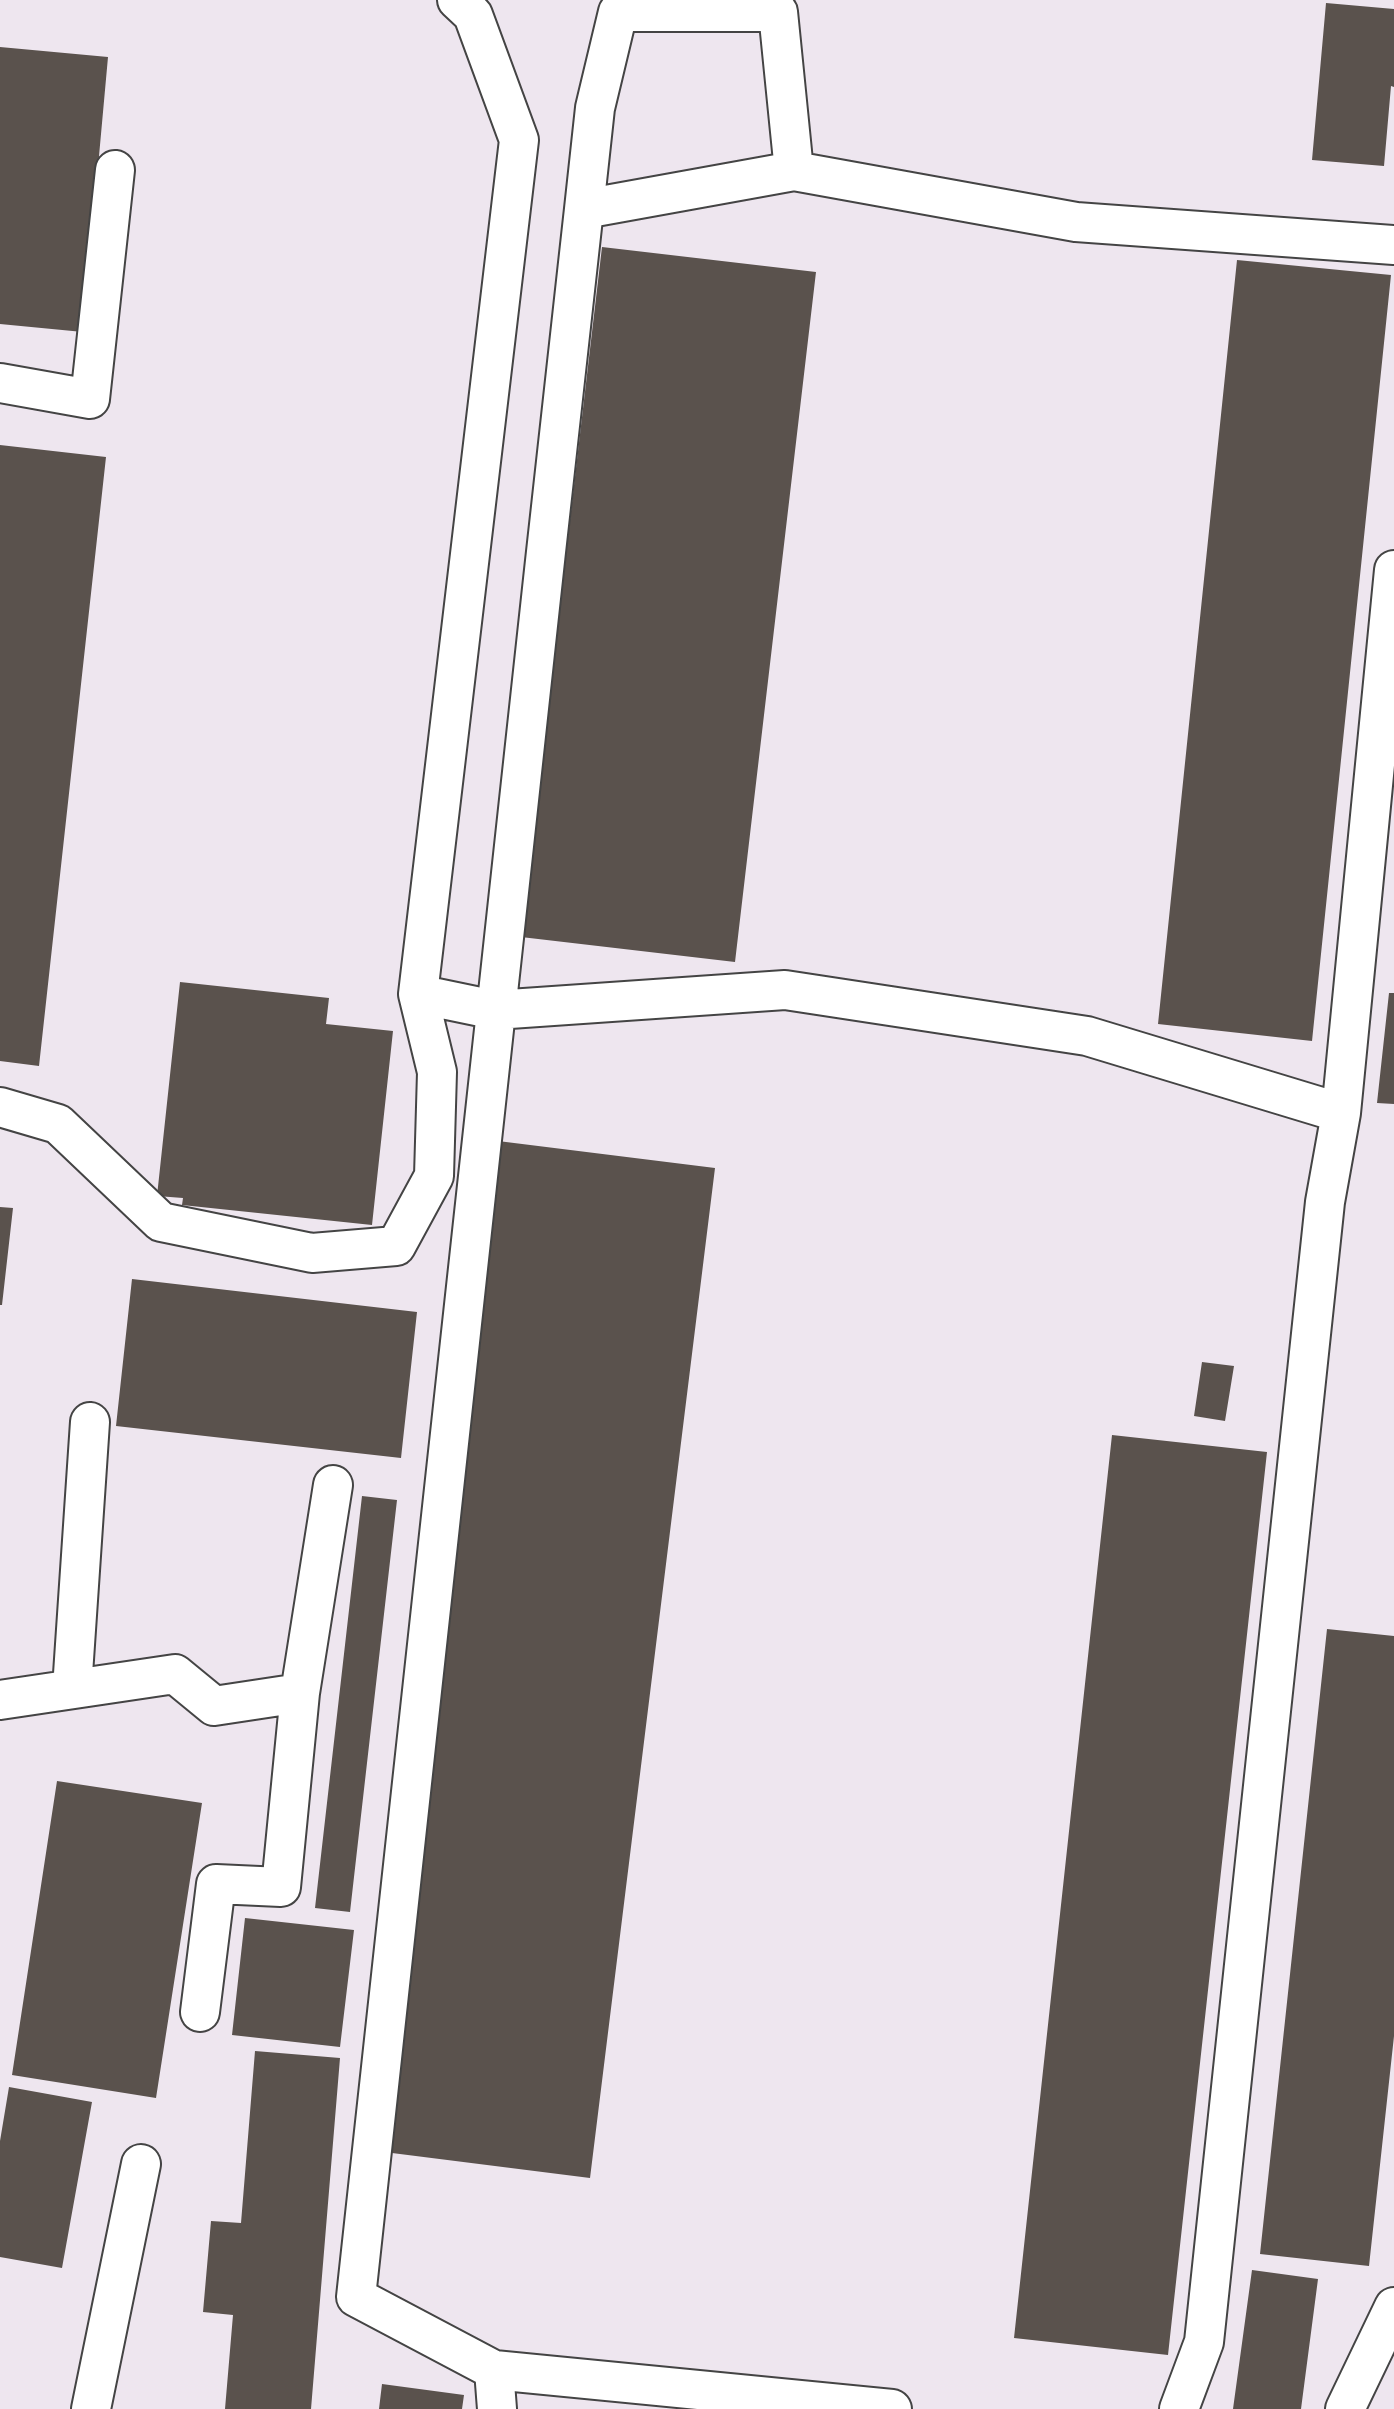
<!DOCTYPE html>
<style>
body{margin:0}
canvas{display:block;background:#fffdf5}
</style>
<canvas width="1394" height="2409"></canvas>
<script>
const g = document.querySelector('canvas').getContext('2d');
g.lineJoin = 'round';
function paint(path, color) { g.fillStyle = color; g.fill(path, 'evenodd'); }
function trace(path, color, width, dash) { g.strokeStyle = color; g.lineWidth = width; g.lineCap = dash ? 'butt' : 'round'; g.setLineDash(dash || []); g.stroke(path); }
paint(new Path2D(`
 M0 0H1394V2409H0Z`), '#eee6ef');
paint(new Path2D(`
 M1326 3 1394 9V87L1391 86 1384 166 1312 160Z
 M0 47 108 57 83 332 0 324Z
 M602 247 816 272 735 962 521 937Z
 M1237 260 1391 275 1312 1041 1158 1024Z
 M0 445 106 457 39 1066 0 1061Z
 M180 982 329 998 326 1024 393 1031 372 1225 182 1205 183 1198 157 1196Z
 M1389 993H1394V1104L1377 1103Z
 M498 1141 715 1168 590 2178 392 2153Z
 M0 1207 13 1208 2 1305H0Z
 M132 1279 417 1312 401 1458 116 1426Z
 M1202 1362 1234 1366 1225 1421 1194 1416Z
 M1112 1435 1267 1452 1168 2355 1014 2338Z
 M362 1496 397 1500 350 1912 315 1908Z
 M1327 1629 1394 1636V2036L1369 2266 1260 2254Z
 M57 1781 202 1803 156 2098 12 2075Z
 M245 1918 354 1930 340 2047 232 2035Z
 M255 2051 340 2058 311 2409H225L233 2315 203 2312 211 2221 241 2223Z
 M9 2087 92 2102 62 2268 0 2257V2141Z
 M1252 2270 1318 2279 1301 2409H1233Z
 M382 2384 464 2395 462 2409H379Z`), '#5a524d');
const minor = new Path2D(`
 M794 171 1076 222 1394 245
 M0 383 90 399 115 170
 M418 994 495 1010 785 990 1087 1036 1341 1113 1325 1202 1204 2342 1179 2409
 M0 1107 58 1124 161 1222 312 1253 396 1246 434 1176 437 1072 418 994 519 140 473 15 457 0
 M1341 1113 1394 570
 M72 1689 90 1422
 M0 1700 175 1674 214 1706 300 1693 333 1485
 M200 2012 216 1884 281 1887 300 1693
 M494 2370 892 2409
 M91 2409 141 2164
 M497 2409 494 2370 356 2297C429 1601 507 905 584 209L595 108 618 12H778L794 171 584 209
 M1345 2409 1394 2307`);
trace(minor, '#444', 42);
trace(minor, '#fff', 38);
</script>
